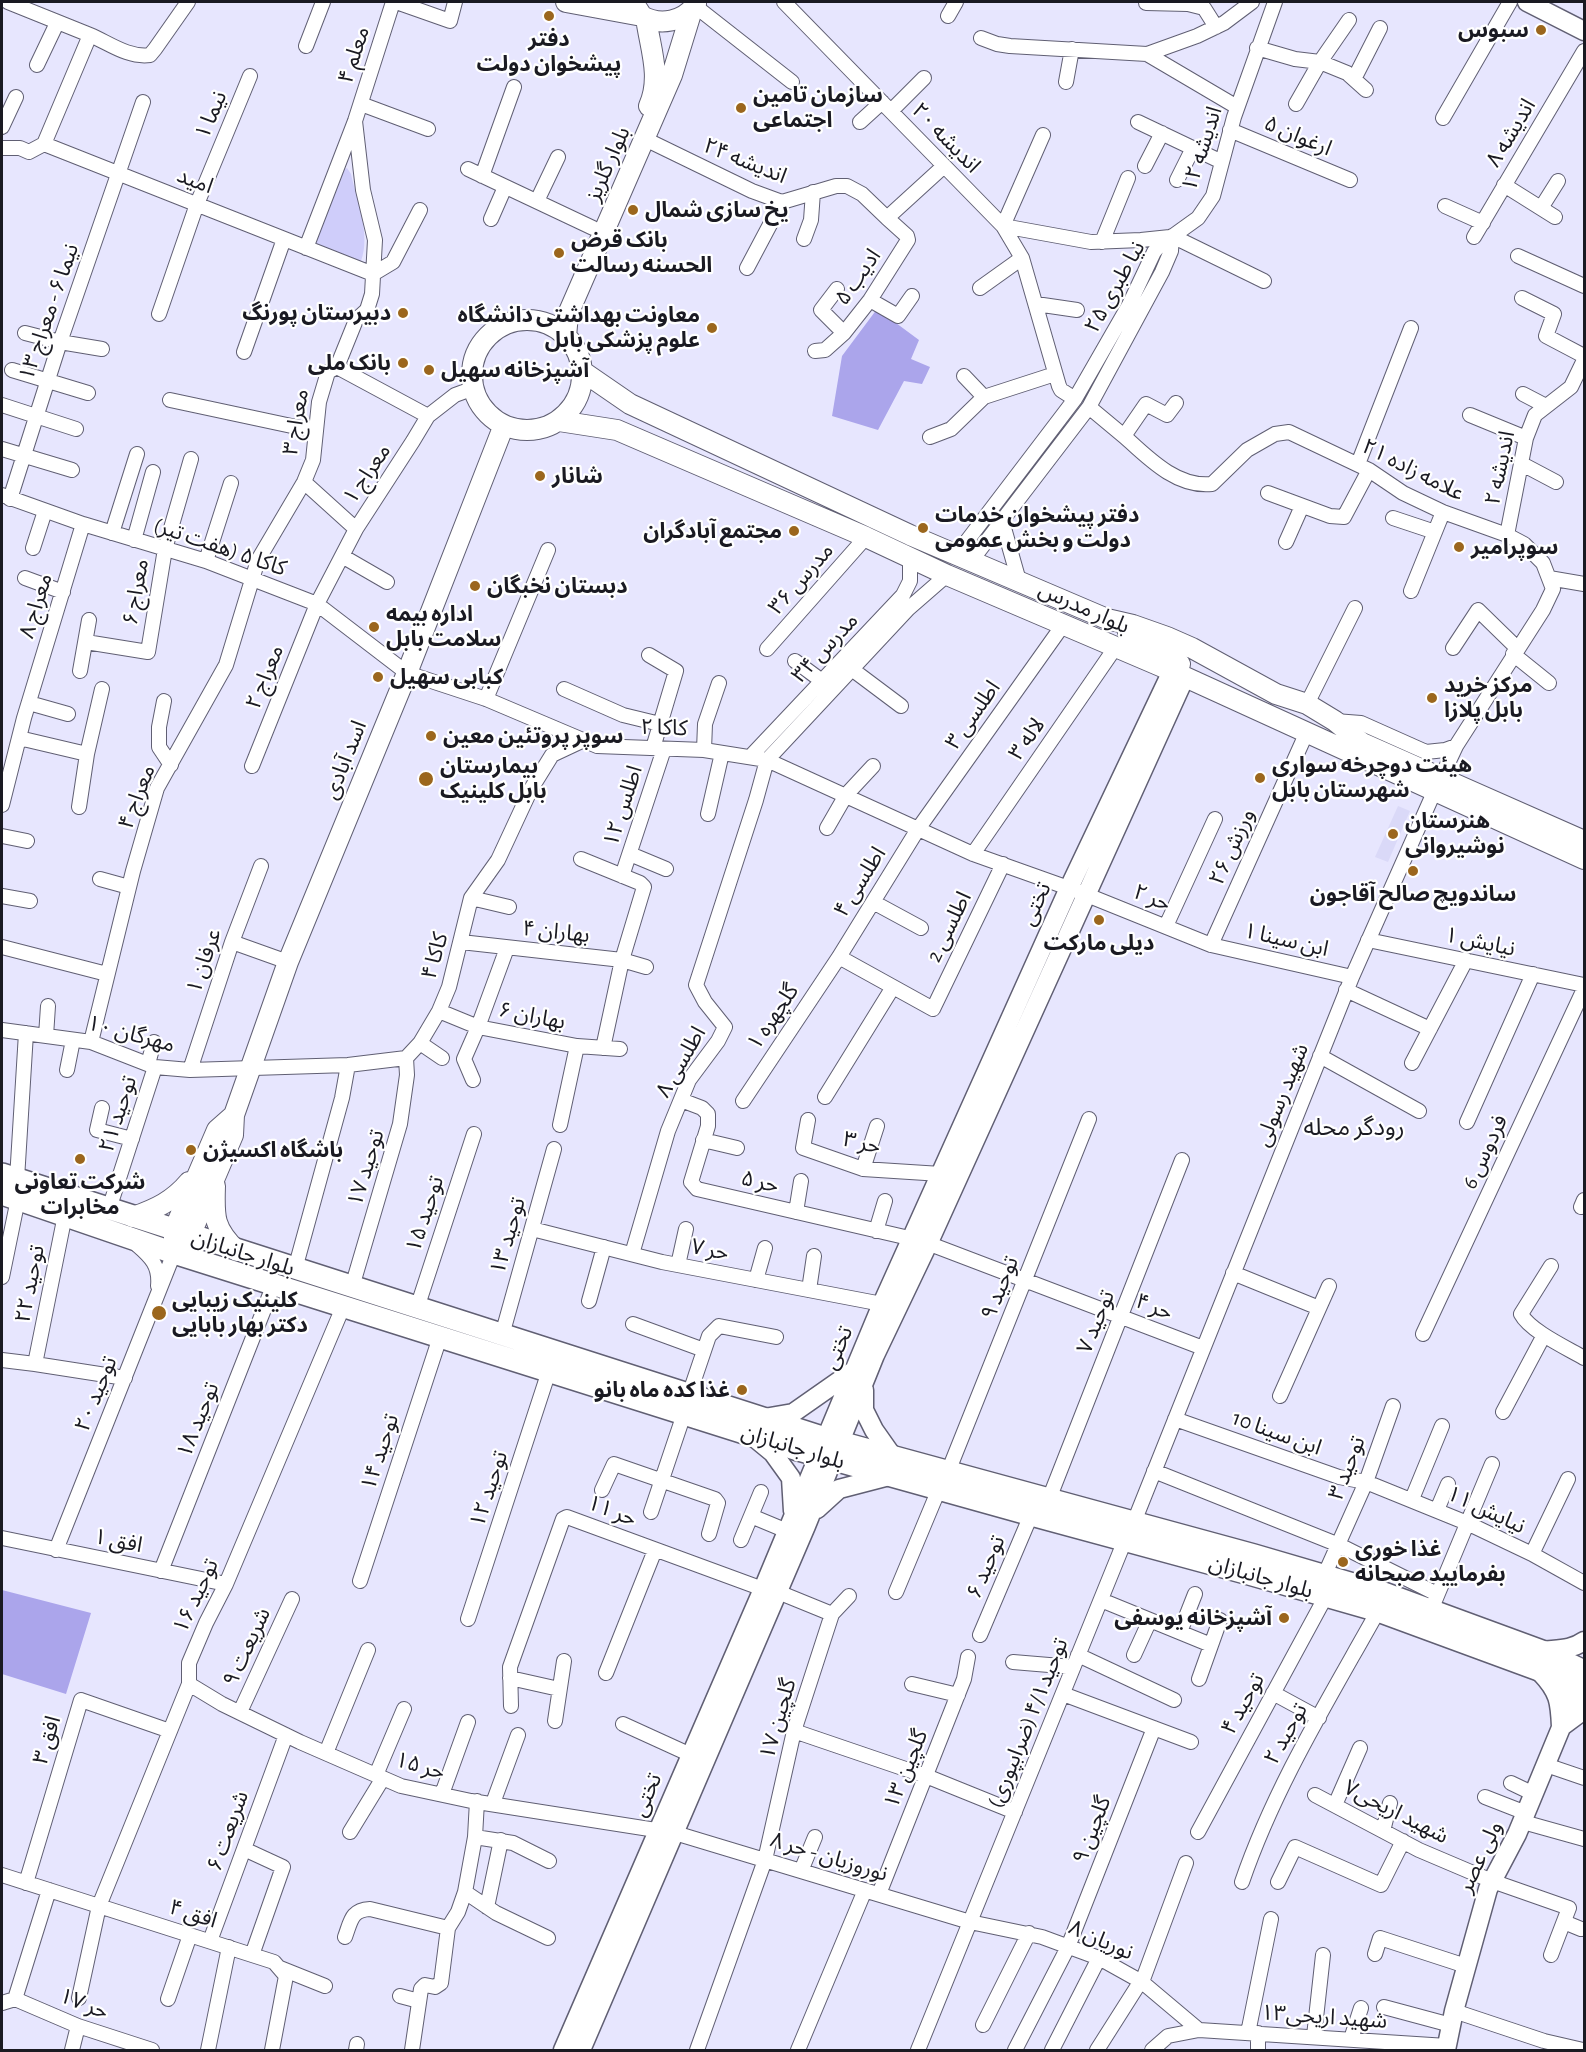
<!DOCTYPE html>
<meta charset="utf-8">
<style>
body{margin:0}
#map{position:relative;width:1586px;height:2052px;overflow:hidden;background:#e7e6fe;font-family:"Alegreya Sans",sans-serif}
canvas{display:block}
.frame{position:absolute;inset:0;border:3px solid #1a1a22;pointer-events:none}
</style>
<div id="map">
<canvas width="1586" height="2052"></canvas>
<div class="frame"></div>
</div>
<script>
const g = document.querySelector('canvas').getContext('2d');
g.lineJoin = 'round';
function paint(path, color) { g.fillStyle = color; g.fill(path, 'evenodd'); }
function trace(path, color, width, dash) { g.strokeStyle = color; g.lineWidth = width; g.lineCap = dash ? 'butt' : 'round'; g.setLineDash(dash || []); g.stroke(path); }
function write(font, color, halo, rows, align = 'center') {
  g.font = font + ' "Alegreya Sans","Noto Sans Arabic",sans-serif'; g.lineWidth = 4.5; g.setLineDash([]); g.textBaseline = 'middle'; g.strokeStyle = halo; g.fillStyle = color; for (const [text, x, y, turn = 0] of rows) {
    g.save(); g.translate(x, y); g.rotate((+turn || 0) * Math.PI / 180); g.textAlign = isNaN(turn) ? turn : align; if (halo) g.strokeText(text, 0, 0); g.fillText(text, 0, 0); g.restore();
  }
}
paint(new Path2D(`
 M1398 806 1410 811 1388 862 1375 857Z`), '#dad9f8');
paint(new Path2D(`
 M347 168 351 174C357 201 371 235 361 261L354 262 315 243 343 170Z`), '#cfcdfa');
paint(new Path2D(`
 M877 309 919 340 911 359 930 367 922 384 904 381 878 430 832 416 842 356Z
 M2 1590 91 1613 66 1694 2 1674Z`), '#aba5eb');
const minor = new Path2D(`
 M8 2C35 13 63 24 90 35 109 43 128 58 150 55L155 49 188 2
 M396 2 450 21 455 2
 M784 2 1003 226 1022 258 1059 386 1061 390 1075 399
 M1146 3 1188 4 1204 8 1216 27
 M695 6 792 82
 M948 16 956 2
 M981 38 997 44 1010 46 1147 54 1197 36 1224 23 1252 2
 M306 46 323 2
 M1257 48 1295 59 1320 62 1347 73 1366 90
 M1147 54 1237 107
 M37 65 57 23
 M1354 79 1380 28
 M1066 82 1072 49
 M361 104 428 129
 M1296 104 1320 62 1349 20
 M891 111 924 78
 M1443 118 1510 2
 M860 122 882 102
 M1138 122 1222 162
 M2 127 16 97
 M1230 130 1350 180
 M645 139 752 191 782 202 836 186H847L862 194 887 218 944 166
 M44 144 373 274
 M44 144 90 35
 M2 148H20L29 152 44 144
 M1145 166 1162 133
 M468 169 593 228
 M482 176 514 87
 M1177 180 1193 148
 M1504 185 1555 217
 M537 201 558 157
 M1445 206 1483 223
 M1541 208 1558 181
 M491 219 505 187
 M1003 226 1091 242 1141 240 1170 237
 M1003 226 1043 135
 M1172 236 1264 281
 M1474 237 1584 51
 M804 239 811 220 813 192
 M1102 242 1128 178
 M306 248 355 121 393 2
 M1518 256 1584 286
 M747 268 782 202
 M373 274 393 262 420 210
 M980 288 1022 258
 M837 289 821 310 844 333
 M1522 298 1554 314 1546 336 1584 356
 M870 300 898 316 912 296
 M1036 304 1077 310
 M159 314 197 204 250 76
 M25 333 60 342 102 349
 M815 351 825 350 844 333 870 300 908 240 907 236 887 218
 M244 352 284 239
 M337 367 428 416
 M12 370 88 393
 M964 376 984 397
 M1523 394 1546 406
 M170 400 315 431
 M2 405 76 429
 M1089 407C1101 417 1113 427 1125 437 1148 458 1177 488 1212 484L1247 450 1275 434 1289 432 1369 470 1403 493 1443 512 1507 535 1524 544 1543 563 1553 589 1543 610 1456 746 1441 778
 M1470 415 1526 438
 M1124 436 1146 404 1167 415 1176 403
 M930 437 951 429 984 397 1055 374
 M2 449 72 470
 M1358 464 1411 328
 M1522 464 1556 482
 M304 482 356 529
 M1268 493 1330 516 1344 517 1369 470
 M2 495 83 524 206 561 317 604 407 673 486 699 597 746 704 750 767 760 973 854 1077 891 1211 945 1352 977
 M10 499 60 342 143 102
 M1393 518 1435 532
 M1002 521 1019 581
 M112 533 137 454
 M1507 535 1526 438 1535 415 1571 387 1584 360
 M134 540 153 472
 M1286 542 1302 506
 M33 548 45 511
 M957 554 1075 399 1129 305 1154 252 1159 246 1198 218 1213 196 1234 117 1275 2
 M342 556 387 582
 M972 560 1089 407 1162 272 1171 251 1172 236
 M206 561 231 483
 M25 578 63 592
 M1549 578 1584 584
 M1411 591 1443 512
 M86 642 148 652 165 549 191 459
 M1453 648 1478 610 1517 648
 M767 649 866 537
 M1513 654 1549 683
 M649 655 676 671 653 748
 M795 661 822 681
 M853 670 901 706
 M80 671 89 620
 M564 689 623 715 660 724
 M486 699 548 550
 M164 701 159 727V747L171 765
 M29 703 68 714
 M1307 704 1355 608
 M1335 721 1361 723 1426 752 1445 750 1456 746
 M19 738 87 754
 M704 750 705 724 719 683
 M750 757 903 595 910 581V558
 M252 766 317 604 356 529 413 441 428 416 455 395 474 388
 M2 805 24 718 83 524
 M79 807 87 754 102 689
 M708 814 722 753
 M827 828 846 795 873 766
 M2 836 27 841
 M630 854 666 869
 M973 854 1115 648
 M581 859 640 883 644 887 622 960 603 1048
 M622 876 664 749
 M100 879 129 887
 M2 896 30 901
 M471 898 509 907
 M873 902 921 928
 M1166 926 1215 819
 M1368 940 1584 985
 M232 942 288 962
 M461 942 622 960 646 967
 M1211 945 1306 734
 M2 947 107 974
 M839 957 933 1009 1003 864
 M1346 990 1430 1029
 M439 1011 478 1027 577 1046 620 1049
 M2 1030 91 1042 155 1067 190 1070 348 1065 406 1058 420 1043 439 1011 449 987 471 898 498 860 531 789 552 755 584 740
 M46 1036 48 1006
 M91 1042 133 871 157 788 226 665 258 560 304 482 313 460 319 402 328 372 337 367 356 320 367 310 372 294 375 240 363 190 355 121
 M420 1043 442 1058
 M1320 1056 1419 1111
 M1412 1063 1466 960
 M148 1064 154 1042
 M67 1070 73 1040
 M190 1070 232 942 261 866
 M473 1080 464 1059 478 1027 507 948
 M825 1097 893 987
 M681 1100 702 1108 708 1114V1126L691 1182 697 1189 922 1241 1203 1348
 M743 1101 839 957 918 829 1063 625
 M102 1108 97 1130 132 1139
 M808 1120 803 1148 863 1169 941 1174
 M1467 1122 1533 974
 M560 1125 577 1046
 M703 1140 737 1148
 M863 1169 877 1126
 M17 1179 26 1033
 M1581 1207 1584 1200
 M109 1209 155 1067
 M796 1212 801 1181
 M532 1229 662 1262 882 1304
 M876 1231 885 1201
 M137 1245C151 1257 160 1266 158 1286
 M632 1254 668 1131 689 1080 718 1041 725 1027 705 1002 696 985 756 800 767 760 908 609 947 575
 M678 1265 686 1229
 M1551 1266 1521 1314C1530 1331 1567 1348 1584 1358
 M295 1269 342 1098 348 1065
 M1233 1273 1319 1308
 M2 1277 18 1199
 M756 1280 765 1248
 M352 1287 400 1124 407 1075 406 1058
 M809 1290 814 1256
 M589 1301 604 1247
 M417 1308 474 1134
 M633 1324 704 1350
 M1423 1334 1584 989
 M502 1335 554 1149
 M2 1360 35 1364 65 1215
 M35 1364 125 1378
 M689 1395 709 1336 719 1326 776 1337
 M1280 1396 1329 1286
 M1503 1412 1544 1335
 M1175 1419 1339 1477 1366 1482 1467 1523 1532 1554 1584 1583
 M1154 1471 1339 1545 1437 1594
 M948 1472 1089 1119
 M602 1490 614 1464 715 1499 718 1503 709 1534
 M1049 1499 1182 1160
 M1412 1499 1442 1426
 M1437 1510 1448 1484
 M651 1512 684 1414
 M751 1516 787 1531
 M1134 1522 1352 977 1435 790
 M2 1538 226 1584
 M741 1540 761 1492
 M56 1550 174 1253
 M1532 1554 1568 1479
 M161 1571 274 1284
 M1324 1576 1366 1482 1393 1406
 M360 1581 440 1337
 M778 1592 832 1614
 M896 1592 939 1489
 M1101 1600 1211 1645
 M1434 1603 1492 1464
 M468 1619 549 1371
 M1180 1632 1195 1594
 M980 1635 1031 1515
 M1078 1655 1174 1700
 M1134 1655 1150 1620
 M1013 1662 1073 1667
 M606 1673 655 1550
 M510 1678 559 1689
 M1199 1679 1220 1620
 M189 1684 222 1704 300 1742 401 1786 471 1801 675 1833 970 1922 1042 1937 1099 1958 1142 1982 1199 2030
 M912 1684 958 1695
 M1273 1693 1319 1718
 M1063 1694 1191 1742
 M511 1706 510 1667 563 1519 567 1517 763 1589
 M240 1712 292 1599
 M555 1721 564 1661
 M623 1724 691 1755
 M794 1731 926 1776 1015 1812
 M326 1753 368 1650
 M1546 1765 1584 1778
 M376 1775 404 1709
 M1511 1783 1534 1794
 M442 1794 468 1722
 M1315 1795 1419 1850 1492 1881 1569 1908 1551 1955
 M1485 1797 1526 1813
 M493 1803 518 1735
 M1335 1805 1360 1748
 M1523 1822 1584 1839
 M1383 1831 1390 1803
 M350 1832 383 1778
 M1198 1832 1326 1596
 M475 1837 513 1843 549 1861
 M244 1849 283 1867 252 1955
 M801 1871 815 1837
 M2 1875 274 1962 286 1976 272 2050
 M1242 1882C1275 1786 1329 1699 1378 1611
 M1278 1882 1295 1847 1381 1885 1403 1841
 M26 1883 81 1700 170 1731
 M465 1892 496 1913 548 1938
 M879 1894 964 1679 968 1657
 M487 1907 501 1840
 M1564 1922 1581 1929
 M345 1937C351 1921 351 1910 370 1909L448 1928
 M210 1941 286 1735
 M1375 1954 1380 1938 1466 1966
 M280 1968 325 1986
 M400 1996 419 2001
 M79 1998 99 1906 189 1684V1663L206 1623 226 1584 343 1307
 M15 1999 49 1890
 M168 1999 190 1935
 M2 2003 15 1999 78 2026 152 2050
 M1384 2007 1451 2025
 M1454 2011 1544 2041 1583 2050
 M983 2025 1029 1933
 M1248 2033 1271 1919
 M1258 2033V2050
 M1314 2036 1323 1955
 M1351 2039 1361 2008
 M72 2050 78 2026
 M208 2050 229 1947
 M356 2050 357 2044
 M412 2050 421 1989 425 1985 435 1987 441 1983 448 1928 458 1912 465 1892 475 1837 477 1801
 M697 2050 765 1860 794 1731 832 1614 849 1596
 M798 2050 865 1890
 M918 2050 1125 1540
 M1015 2050 1068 1947 1154 1728
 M1052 2050 1099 1958
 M1097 2050 1137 1987 1142 1982 1186 1863
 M1152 2050 1168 2036 1199 2030 1447 2046`);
const secondary = new Path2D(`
 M1527 2 1584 31
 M864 1390V1410L874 1430 893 1457
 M764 1418 793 1413 853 1371
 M756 1439 773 1453 791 1478 793 1511
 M817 1509 839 1489 889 1476
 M1542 1651C1557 1649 1572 1650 1584 1641
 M1541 1673C1559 1692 1560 1702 1561 1727L1584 1710
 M563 2050 763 1589 882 1304 1069 888 1172 671
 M581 2050 806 1526 875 1355 928 1244 1185 677
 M1446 2050 1454 2011 1488 1889 1517 1834 1577 1689`);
const primary = new Path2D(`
 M566 2 642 16
 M633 2 642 16C660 26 684 22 696 4
 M646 18C650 48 662 77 649 106
 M472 375a55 55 0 1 1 110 0a55 55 0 1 1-110 0Z
 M566 337 568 314 672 75 692 10
 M582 371 630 404 910 535 1107 619 1133 625 1167 637 1192 648 1276 694 1307 704 1335 721 1362 743 1584 841
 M559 421 617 430 866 537 947 575 1172 671 1584 859
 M1128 632 1180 664
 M215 1186C214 1216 213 1228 237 1251
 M133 1217C156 1209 173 1201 189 1182
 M174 1245V1230L217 1130 234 1115
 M180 1247 190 1236 233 1135 234 1115 288 962 407 673 504 425`);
const trunk = new Path2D(`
 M2 1174 825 1438 1254 1555 1384 1593 1542 1651 1584 1671
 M2 1194 174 1253 798 1450 1031 1515 1249 1574 1378 1611 1544 1672 1584 1694`);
trace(minor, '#605f73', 16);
trace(secondary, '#605f73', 21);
trace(primary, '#605f73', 22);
trace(trunk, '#605f73', 24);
trace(minor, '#fff', 14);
trace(secondary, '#fff', 18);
trace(primary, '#fff', 20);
trace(trunk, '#fff', 21);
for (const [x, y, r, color] of [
 [549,16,6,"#9b661d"],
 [1541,30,6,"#9b661d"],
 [741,108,6,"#9b661d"],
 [633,210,6,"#9b661d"],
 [559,253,6,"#9b661d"],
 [403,313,6,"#9b661d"],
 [712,328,6,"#9b661d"],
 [403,363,6,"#9b661d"],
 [429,370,6,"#9b661d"],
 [540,476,6,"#9b661d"],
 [923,528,6,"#9b661d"],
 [794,531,6,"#9b661d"],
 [1459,547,6,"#9b661d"],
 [475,586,6,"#9b661d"],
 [374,627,6,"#9b661d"],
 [378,677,6,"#9b661d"],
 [1432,698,6,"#9b661d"],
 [431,736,6,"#9b661d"],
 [1260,778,6,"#9b661d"],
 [426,779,8,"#9b661d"],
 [1393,834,6,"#9b661d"],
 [1413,871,6,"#9b661d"],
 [1099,920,6,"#9b661d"],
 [191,1150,6,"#9b661d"],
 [80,1159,6,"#9b661d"],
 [159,1313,8,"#9b661d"],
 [742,1390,6,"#9b661d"],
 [1343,1562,6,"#9b661d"],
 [1284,1618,6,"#9b661d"]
]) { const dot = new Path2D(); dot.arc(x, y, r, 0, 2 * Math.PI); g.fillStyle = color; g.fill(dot); trace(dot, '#fff', 2); }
write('bold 22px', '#1a1a22', '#fff', [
 ["سبوس",1529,30,"right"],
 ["دفتر",549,39,"center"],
 ["پیشخوان دولت",549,64,"center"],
 ["سازمان تامین",753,95],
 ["اجتماعی",753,120],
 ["یخ سازی شمال",645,210],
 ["بانک قرض",571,240],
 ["الحسنه رسالت",571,265],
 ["دبیرستان پورنگ",391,313,"right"],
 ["معاونت بهداشتی دانشگاه",700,315,"right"],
 ["علوم پزشکی بابل",700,340,"right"],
 ["بانک ملی",391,363,"right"],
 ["آشپزخانه سهیل",441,370],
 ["شانار",552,476],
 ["دفتر پیشخوان خدمات",935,515],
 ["دولت و بخش عمومی",935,540],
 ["مجتمع آبادگران",782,531,"right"],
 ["سوپرامیر",1471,547],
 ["دبستان نخبگان",487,586],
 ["اداره بیمه",386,614],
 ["سلامت بابل",386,639],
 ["کبابی سهیل",390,677],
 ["مرکز خرید",1444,685],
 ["بابل پلازا",1444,710],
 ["سوپر پروتئین معین",443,736],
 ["هیئت دوچرخه سواری",1272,765],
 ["شهرستان بابل",1272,790],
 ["بیمارستان",440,766],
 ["بابل کلینیک",440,791],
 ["هنرستان",1405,821],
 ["نوشیروانی",1405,846],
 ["ساندویچ صالح آقاجون",1413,894,"center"],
 ["دیلی مارکت",1099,943,"center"],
 ["باشگاه اکسیژن",203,1150],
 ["شرکت تعاونی",80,1182,"center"],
 ["مخابرات",80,1207,"center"],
 ["کلینیک زیبایی",172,1300],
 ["دکتر بهار بابایی",172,1325],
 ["غذا کده ماه بانو",730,1390,"right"],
 ["غذا خوری",1355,1549],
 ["بفرمایید صبحانه",1355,1574],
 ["آشپزخانه یوسفی",1272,1618,"right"]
], 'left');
write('22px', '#1a1a22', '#fff', [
 ["معلم ۴",354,55,-72],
 ["نیما ۱",211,115,-67],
 ["اندیشه ۸",1511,133,-59],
 ["ارغوان ۵",1298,136,23],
 ["اندیشه ۲۰",946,138,46],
 ["اندیشه ۱۲",1202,149,-72],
 ["اندیشه ۲۴",745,161,22],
 ["بلوار گلریز",608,164,-66],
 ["امید",195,181,21],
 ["ادیب ۵",858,277,-55],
 ["نیا طبری ۲۵",1115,287,-61],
 ["نیما ۶ - معراج ۱۳",49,312,-71],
 ["معراج ۳",296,422,-80],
 ["اندیشه ۲",1500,468,-78],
 ["علامه زاده ۲۱",1413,470,27],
 ["معراج ۱",367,474,-56],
 ["کاکا ۵ (هفت تیر)",220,547,19],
 ["مدرس ۳۶",801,579,-49],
 ["معراج ۶",136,592,-80],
 ["معراج ۸",36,606,-73],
 ["بلوار مدرس",1084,608,24],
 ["مدرس ۳۴",825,648,-47],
 ["معراج ۲",265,677,-68],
 ["اطلسی ۳",973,715,-55],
 ["کاکا ۲",664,728,2],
 ["لاله ۳",1027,739,-55],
 ["اسد آبادی",345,760,-68],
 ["معراج ۴",137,797,-69],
 ["اطلس ۱۲",623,806,-72],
 ["ورزش ۲۶",1232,847,-66],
 ["اطلسی ۴",860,882,-58],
 ["حر ۲",1152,898,22],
 ["تختی",1036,904,-66],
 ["اطلسی 2",949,927,-64],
 ["بهاران ۴",556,932,6],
 ["ابن سینا ۱",1286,940,13],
 ["نیایش ۱",1480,942,12],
 ["کاکا ۴",435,956,-74],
 ["عرفان ۱",204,961,-71],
 ["بهاران ۶",532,1016,11],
 ["گلچهره ۱",773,1017,-56],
 ["مهرگان ۱۰",131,1034,15],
 ["اطلسی ۸",681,1062,-60],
 ["شهید رسولی",1282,1095,-68],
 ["توحید ۲۱",118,1114,-72],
 ["حر ۳",862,1143,13],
 ["فردوس 6",1485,1152,-65],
 ["توحید ۱۷",366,1168,-73],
 ["حر ۵",760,1182,13],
 ["توحید ۱۵",425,1214,-72],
 ["توحید ۱۳",508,1236,-74],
 ["حر ۷",710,1250,11],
 ["بلوار جانبازان",243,1253,18],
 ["توحید ۲۲",30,1284,-79],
 ["توحید ۹",1000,1288,-68],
 ["حر ۴",1154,1307,21],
 ["توحید ۷",1096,1322,-68],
 ["تختی",838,1348,-67],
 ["توحید ۲۰",96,1394,-68],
 ["توحید ۱۸",198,1420,-68],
 ["ابن سینا 10",1277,1433,20],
 ["بلوار جانبازان",793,1447,17],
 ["توحید ۱۴",380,1452,-72],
 ["توحید ۳",1347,1468,-69],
 ["توحید ۱۲",489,1489,-72],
 ["نیایش ۱۱",1486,1510,25],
 ["حر ۱۱",612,1511,21],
 ["افق ۱",118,1541,11],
 ["توحید ۶",986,1567,-67],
 ["بلوار جانبازان",1261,1577,16],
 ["توحید ۱۶",196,1596,-65],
 ["شریعت ۹",247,1647,-65],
 ["توحید ۴",1243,1704,-61],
 ["گلچین ۱۷",778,1719,-74],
 ["توحید۴/۱ (ضرابپوری)",1028,1723,-68],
 ["توحید ۲",1286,1734,-61],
 ["افق ۳",47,1740,-73],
 ["حر ۱۵",420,1766,16],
 ["گلچین ۱۳",906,1769,-68],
 ["تختی",647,1795,-67],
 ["شهید اریحی۷",1396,1812,27],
 ["گلچین ۹",1092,1830,-69],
 ["شریعت ۶",228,1831,-70],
 ["نوروزیان - حر ۸",829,1857,17],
 ["ولی عصر",1480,1857,-65],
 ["افق ۴",193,1914,18],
 ["نوریان ۸",1101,1940,24],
 ["حر ۱۷",84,2004,21],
 ["شهید اریحی۱۳",1324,2017,4]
]);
write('24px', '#1a1a22', '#fff', [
 ["رودگر محله",1354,1128]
]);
</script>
